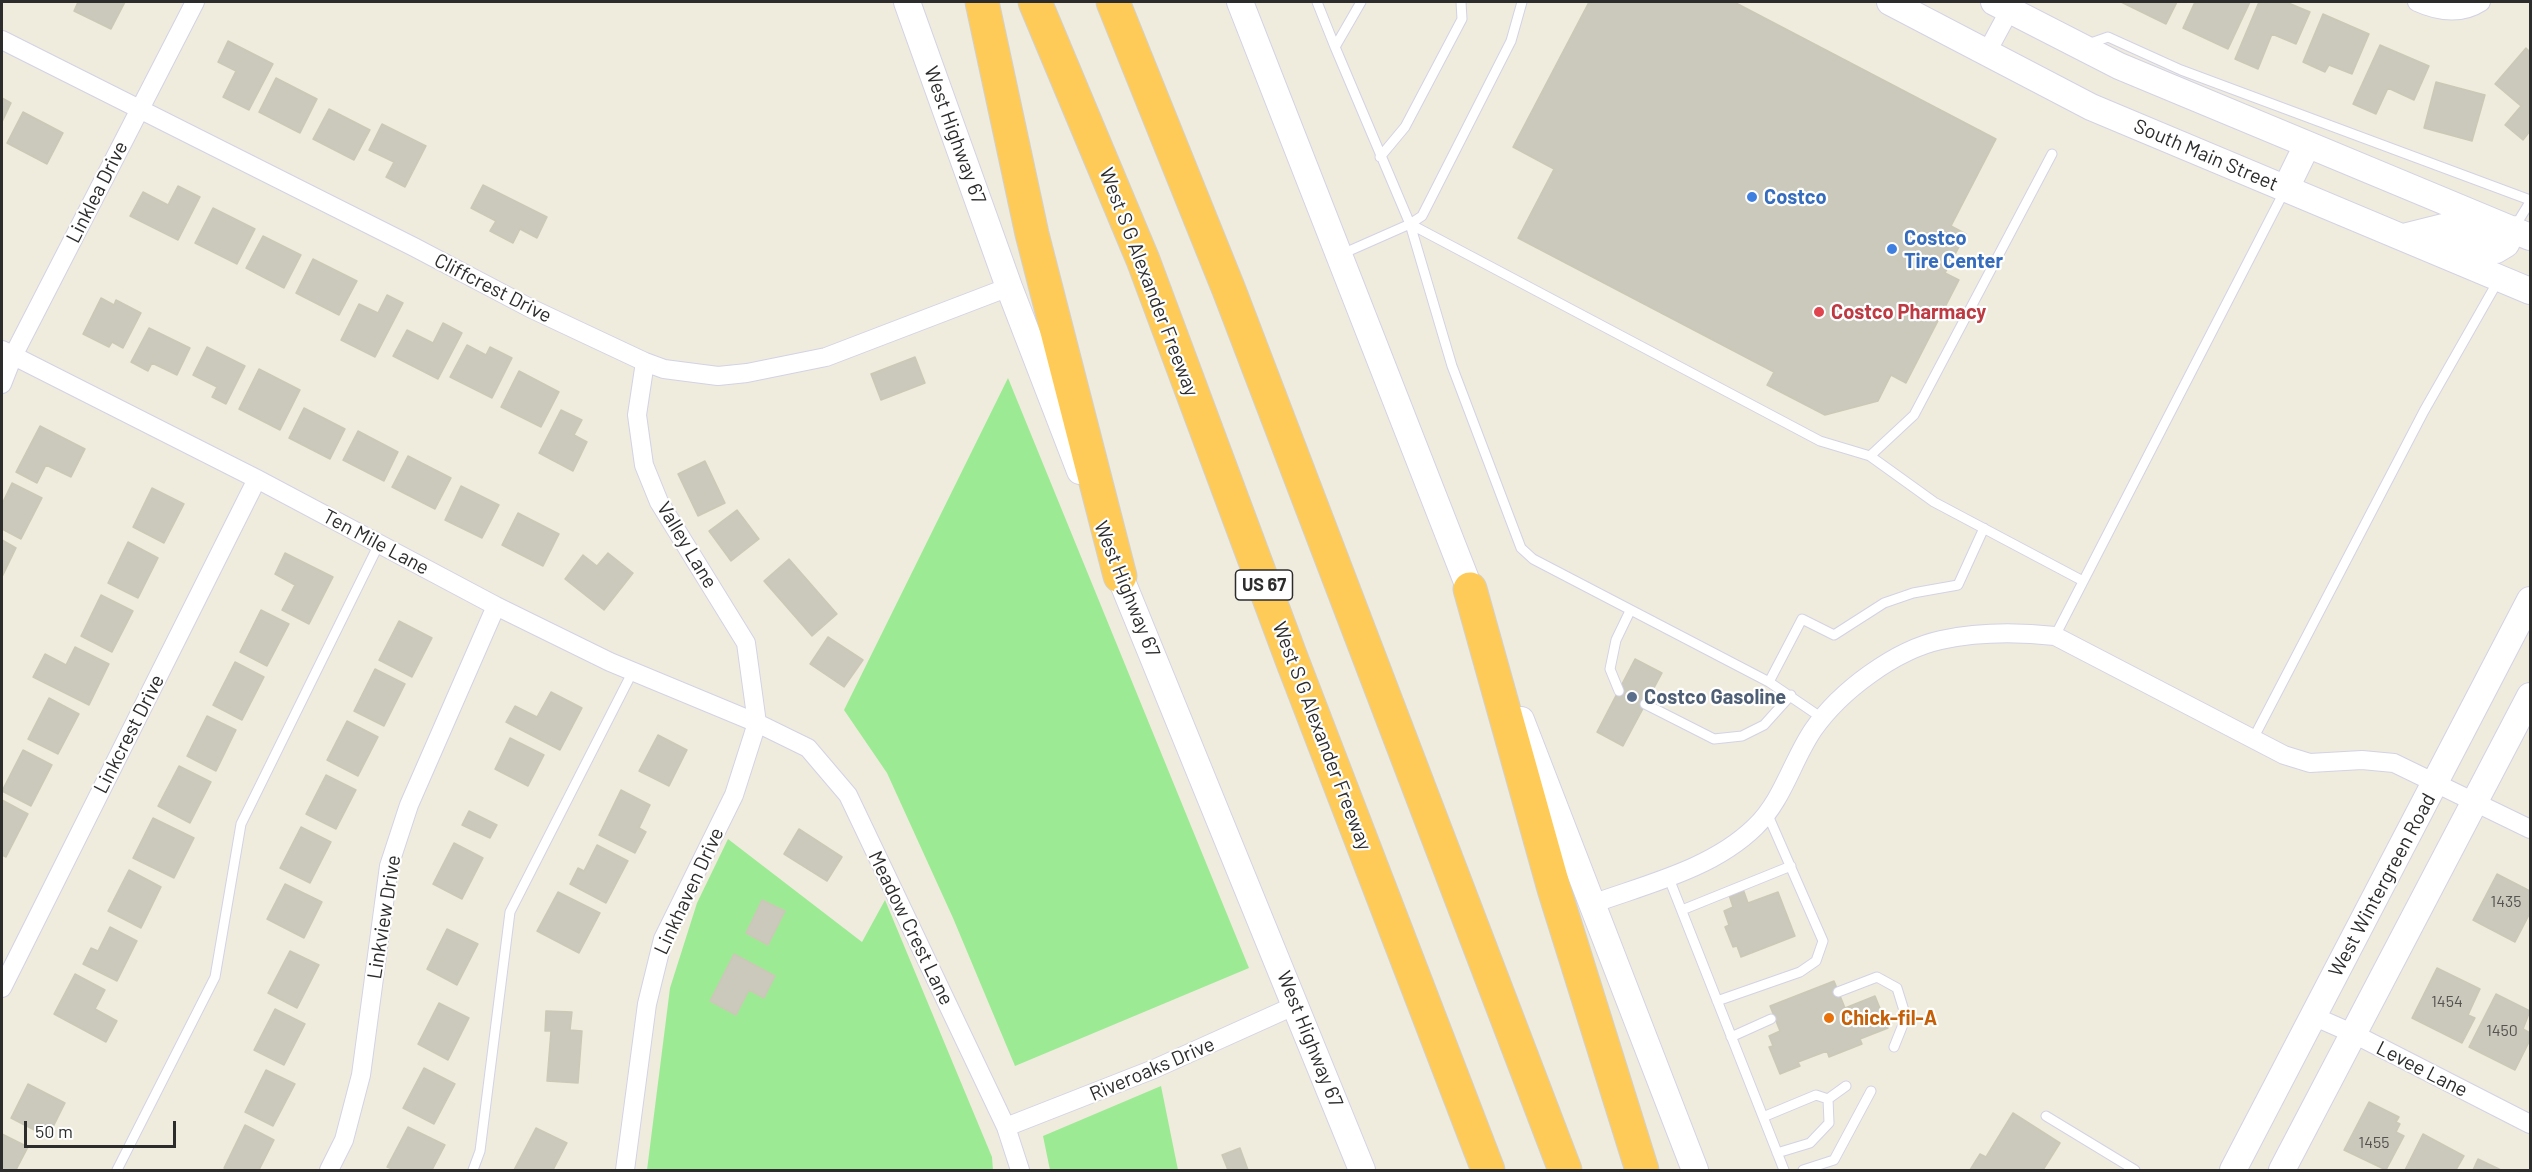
<!DOCTYPE html>
<style>
body{margin:0}
#map{position:relative;width:2532px;height:1172px;overflow:hidden;background:#efecdd;font-family:Barlow,sans-serif}
canvas{display:block}
.frame{position:absolute;inset:0;border:3px solid #2c2c2c;pointer-events:none}
.scale{position:absolute;left:24px;top:1121px;width:152px;height:27px;box-sizing:border-box;border:3px solid #2c2c2c;border-top:0;padding-left:8px;font-size:18px;line-height:21px;white-space:nowrap;color:#2c2c2c;-webkit-text-stroke:4px #fff;paint-order:stroke}
</style>
<div id="map">
<canvas width="2532" height="1172"></canvas>
<div class="frame"></div>
<div class="scale">50 m</div>
</div>
<script>
const g = document.querySelector('canvas').getContext('2d');
g.lineJoin = 'round';
function paint(path, color) { g.fillStyle = color; g.fill(path, 'evenodd'); }
function trace(path, color, width, dash) { g.strokeStyle = color; g.lineWidth = width; g.lineCap = dash ? 'butt' : 'round'; g.setLineDash(dash || []); g.stroke(path); }
function write(font, color, halo, rows, align = 'center') {
  g.font = font + ' Barlow,sans-serif'; g.lineWidth = 4.5; g.setLineDash([]); g.textBaseline = 'middle'; g.strokeStyle = halo; g.fillStyle = color; for (const [text, x, y, turn = 0] of rows) {
    g.save(); g.translate(x, y); g.rotate((+turn || 0) * Math.PI / 180); g.textAlign = isNaN(turn) ? turn : align; if (halo) g.strokeText(text, 0, 0); g.fillText(text, 0, 0); g.restore();
  }
}
paint(new Path2D(`
 M1008 378 1249 968 1015 1066 953 918 887 773 844 710Z
 M728 839 862 942 885 900 992 1157 993 1170H647L670 988 697 903Z
 M1161 1086 1178 1170H1050L1043 1136Z`), '#9ceb94');
const building = new Path2D(`
 M78 2H125L111 29 74 11Z
 M1589 2H1734L1996 139 1951 226 1966 234 1945 273 1959 280 1906 383 1891 375 1878 401 1825 415 1767 385 1774 372 1518 238 1554 169 1513 147Z
 M2121 2H2177L2166 24Z
 M2195 2H2250L2228 49 2183 28Z
 M2259 2H2286L2310 12 2296 44 2272 34 2258 69 2235 59Z
 M2323 14 2369 34 2352 74 2329 65 2325 72 2303 62Z
 M228 41 273 64 249 110 223 97 236 71 218 62Z
 M2380 45 2429 66 2414 100 2388 88 2376 114 2353 104Z
 M2526 48 2530 52V131L2523 140 2505 125 2521 106 2495 84Z
 M276 78 317 99 300 133 259 112Z
 M2436 82 2485 95 2472 141 2424 128Z
 M2 98 11 103 2 122Z
 M329 109 370 130 354 160 313 139Z
 M23 112 63 133 47 164 7 143Z
 M382 124 426 146 405 187 386 177 394 162 369 150Z
 M483 185 547 217 537 238 520 229 513 243 490 231 496 221 471 208Z
 M178 186 200 197 178 240 130 216 143 192 168 205Z
 M213 208 255 229 237 264 195 243Z
 M263 236 301 255 284 288 246 268Z
 M313 259 357 281 339 315 296 293Z
 M387 295 403 303 375 357 341 340 359 304 378 313Z
 M101 298 114 305 116 300 141 313 123 348 112 342 109 347 83 334Z
 M443 323 462 333 438 379 393 356 407 330 433 343Z
 M149 328 190 348 177 375 152 363 148 371 131 362Z
 M467 345 486 355 490 347 512 358 492 398 450 377Z
 M207 347 245 366 226 404 212 397 217 387 193 375Z
 M915 357 925 383 881 400 871 374Z
 M259 369 300 390 280 430 239 409Z
 M519 371 559 392 541 427 501 407Z
 M304 408 345 429 330 459 289 438Z
 M561 410 582 420 574 435 587 442 573 471 539 453Z
 M40 426 85 449 71 477 46 465 37 483 16 472Z
 M358 431 398 452 384 481 343 460Z
 M408 456 451 478 435 509 392 487Z
 M705 461 725 503 698 516 678 474Z
 M12 483 42 498 21 539 2 529V504Z
 M461 486 499 505 482 538 445 520Z
 M152 488 184 504 164 543 133 527Z
 M737 510 759 539 731 561 709 531Z
 M518 513 559 534 543 566 502 545Z
 M2 540 16 548 2 577Z
 M128 542 158 558 138 598 108 583Z
 M285 553 333 577 309 624 282 610 295 585 275 574Z
 M608 553 633 573 604 610 565 579 583 555 597 566Z
 M789 559 837 614 812 636 764 581Z
 M101 595 133 611 112 652 81 636Z
 M261 610 289 624 267 666 240 652Z
 M399 621 432 638 412 677 379 660Z
 M828 637 863 660 844 687 810 664Z
 M75 647 109 664 89 705 33 677 45 654 66 665Z
 M1635 659 1662 673 1623 746 1597 732Z
 M235 662 264 677 242 720 213 705Z
 M375 669 405 684 384 726 354 711Z
 M551 692 582 708 560 750 506 722 515 706 537 717Z
 M49 698 79 714 58 754 28 739Z
 M207 716 236 730 216 771 187 756Z
 M347 721 378 737 358 776 327 760Z
 M658 735 687 750 669 786 639 771Z
 M510 738 544 755 528 786 495 769Z
 M23 750 52 765 31 806 2 791Z
 M179 766 211 782 190 823 158 806Z
 M326 775 356 790 336 829 306 814Z
 M621 790 650 805 639 828 646 832 635 853 599 835Z
 M2 800 28 814 6 857 2 855Z
 M469 811 497 825 490 838 462 825Z
 M153 818 194 838 174 878 133 858Z
 M301 827 331 842 310 883 280 868Z
 M799 829 842 857 827 881 784 854Z
 M454 843 483 858 462 899 433 884Z
 M597 845 628 861 606 903 570 884 578 868 584 871Z
 M129 870 161 887 141 928 108 911Z
 M2497 874 2530 891V913L2515 942 2473 920Z
 M285 884 322 902 304 938 267 919Z
 M1743 889 1748 903 1778 892 1795 936 1741 957 1737 946 1733 947 1725 927 1729 925 1724 911 1733 907 1729 895Z
 M558 892 600 913 579 953 537 931Z
 M762 900 785 911 768 945 746 933Z
 M110 927 137 941 117 981 83 964 91 948 98 951Z
 M447 929 478 944 457 985 427 969Z
 M290 951 319 965 297 1008 268 993Z
 M734 954 775 976 764 998 749 990 736 1015 710 1001Z
 M2437 968 2480 989 2468 1015 2475 1018 2462 1043 2412 1018Z
 M75 974 105 990 95 1009 117 1021 106 1042 54 1014Z
 M1834 981 1845 1008 1875 996 1888 1028 1860 1039 1862 1044 1829 1057 1827 1051 1798 1062 1800 1066 1780 1074 1769 1047 1773 1046 1769 1036 1780 1031 1770 1006Z
 M2496 994 2530 1011 2523 1029 2530 1033V1040L2515 1070 2469 1047Z
 M439 1003 469 1018 448 1060 418 1044Z
 M275 1009 305 1024 284 1065 254 1050Z
 M546 1011 572 1012 570 1030 582 1031 578 1083 547 1081 551 1031H545Z
 M424 1068 455 1084 434 1124 403 1108Z
 M266 1070 295 1084 273 1126 245 1112Z
 M28 1084 65 1103 48 1137 11 1118Z
 M2369 1102 2399 1117 2396 1122 2400 1124 2396 1132 2404 1136 2386 1170 2344 1150Z
 M2013 1113 2060 1143 2043 1170H1970L1980 1154 1986 1157Z
 M245 1125 274 1140 259 1170H230L224 1168Z
 M408 1127 445 1145 432 1170H395L387 1167Z
 M536 1128 567 1143 553 1170H514Z
 M2 1134 28 1147 16 1170H2Z
 M2423 1134 2464 1156 2456 1170H2405Z
 M1240 1148 1248 1170H1228L1222 1155Z
 M2478 1159 2501 1170H2473Z`);
paint(building, '#cbc8bc');
trace(building, '#cbc9b6', 1.5);
const lane = new Path2D(`
 M1317 2 1335 47
 M1361 2 1335 47 1410 224 1452 366 1521 548 1533 559 1769 682 1822 718
 M2088 44 2108 37 2181 70 2530 200
 M1380 157 1405 127 1462 19 1461 2
 M1410 224 1820 441 1870 456 1934 502 2083 581
 M2514 228 2530 202
 M1342 254 1410 224 1422 216 1511 41 1522 2
 M1870 456 1914 415 2052 154
 M2055 636 2285 190
 M1769 682 1802 619 1834 635 1884 603 1913 593 1958 585 1984 528
 M1619 691 1610 669 1616 640 1630 611
 M1645 704 1714 739 1742 736 1764 725 1791 695
 M2253 739 2424 411 2498 281
 M1668 876 1784 1170
 M1682 910 1791 866
 M1838 992 1877 977 1897 988 1906 1017 1894 1047
 M1717 1001 1800 972 1816 961 1823 941 1767 813
 M1731 1037 1771 1019
 M2046 1116 2135 1170
 M1763 1117 1816 1095 1828 1099
 M1777 1153 1810 1143 1829 1123 1828 1099 1846 1086
 M117 1170 215 977 241 824 379 544
 M473 1170 480 1151 510 912 633 671
 M1803 1170 1834 1160 1871 1091`);
const street = new Path2D(`
 M2417 2C2439 12 2461 15 2481 2
 M2 40 414 247 530 308 645 362 664 369 718 376 747 373 826 357 1009 287
 M1987 52 2014 2
 M2 350 257 479 496 606 610 662 757 723 808 748 848 795 1006 1127 1020 1170
 M2 384 13 356 195 2
 M1592 904C1647 884 1712 869 1755 827 1783 800 1792 761 1813 730 1840 691 1895 650 1941 640 1978 632 2018 632 2055 636L2284 755 2310 763 2362 760 2394 763 2530 829
 M2 988 257 479
 M2313 1016 2354 1034 2530 1124
 M1006 1127 1154 1069 1296 1005
 M329 1170 344 1140 361 1075 389 866 409 805 496 606
 M625 1170 647 1004 663 939 734 795 757 723 746 643 659 502 644 465 637 415 645 362`);
const secondary = new Path2D(`
 M907 2 1009 287 1080 471
 M1240 2 1476 605
 M1890 2 2091 107 2530 291
 M1994 2 2119 66 2530 237
 M2286 188 2307 145
 M2403 237 2443 227 2496 250 2506 244 2513 229
 M1113 559 1362 1170
 M1521 720 1695 1170
 M2233 1170 2530 600
 M2282 1170 2530 696`);
const highway = new Path2D(`
 M982 2 1032 234 1120 576
 M1035 2 1143 260 1292 660 1488 1170
 M1113 2 1229 290 1565 1170
 M1470 589 1554 889 1642 1170`);
trace(lane, '#d3d2e6', 11);
trace(street, '#d3d2e6', 20);
trace(secondary, '#d3d2e6', 28);
trace(highway, '#d1d1d1', 35);
trace(lane, '#fff', 9);
trace(street, '#fff', 18);
trace(secondary, '#fff', 26);
trace(highway, '#ffcb58', 33);
for (const [x, y, r, color] of [
 [1752,197,6,"#3f7fe0"],
 [1892,249,6,"#3f7fe0"],
 [1819,312,6,"#e0444e"],
 [1632,697,6,"#5c6f8a"],
 [1829,1018,6,"#e8710a"]
]) { const dot = new Path2D(); dot.arc(x, y, r, 0, 2 * Math.PI); g.fillStyle = color; g.fill(dot); trace(dot, '#fff', 2); }
write('16px', '#545350', null, [
 ["1435",2506,902],
 ["1454",2447,1002],
 ["1450",2502,1031],
 ["1455",2374,1143]
]);
for (const [x, y, w] of [
 [1264,585,57]
]) { const box = new Path2D(); box.roundRect(x - w / 2, y - 15, w, 30, 4.5); g.fillStyle = '#fff'; g.fill(box); trace(box, '#2c2c2c', 1.5); }
write('bold 18px', '#2c2c2c', null, [
 ["US 67",1264,585]
]);
write('20px', '#2c2c2c', '#fff', [
 ["West Highway 67",955,135,70],
 ["South Main Street",2206,155,23],
 ["Linklea Drive",97,192,-63],
 ["West S G Alexander Freeway",1149,282,69],
 ["Cliffcrest Drive",493,288,27],
 ["Ten Mile Lane",376,542,28],
 ["Valley Lane",687,545,59],
 ["West Highway 67",1127,589,68],
 ["Linkcrest Drive",129,734,-63],
 ["West S G Alexander Freeway",1322,736,69],
 ["West Wintergreen Road",2382,885,-62],
 ["Linkhaven Drive",689,891,-65],
 ["Linkview Drive",384,917,-81],
 ["Meadow Crest Lane",911,928,64],
 ["West Highway 67",1310,1039,68],
 ["Riveroaks Drive",1152,1069,-23],
 ["Levee Lane",2422,1069,27]
]);
write('bold 20px', '#366cbe', '#fff', [
 ["Costco",1764,197],
 ["Costco",1904,238],
 ["Tire Center",1904,261]
], 'left');
write('bold 20px', '#be3a42', '#fff', [
 ["Costco Pharmacy",1831,312]
], 'left');
write('bold 20px', '#4e5e75', '#fff', [
 ["Costco Gasoline",1644,697]
], 'left');
write('bold 20px', '#c56008', '#fff', [
 ["Chick-fil-A",1841,1018]
], 'left');
</script>
